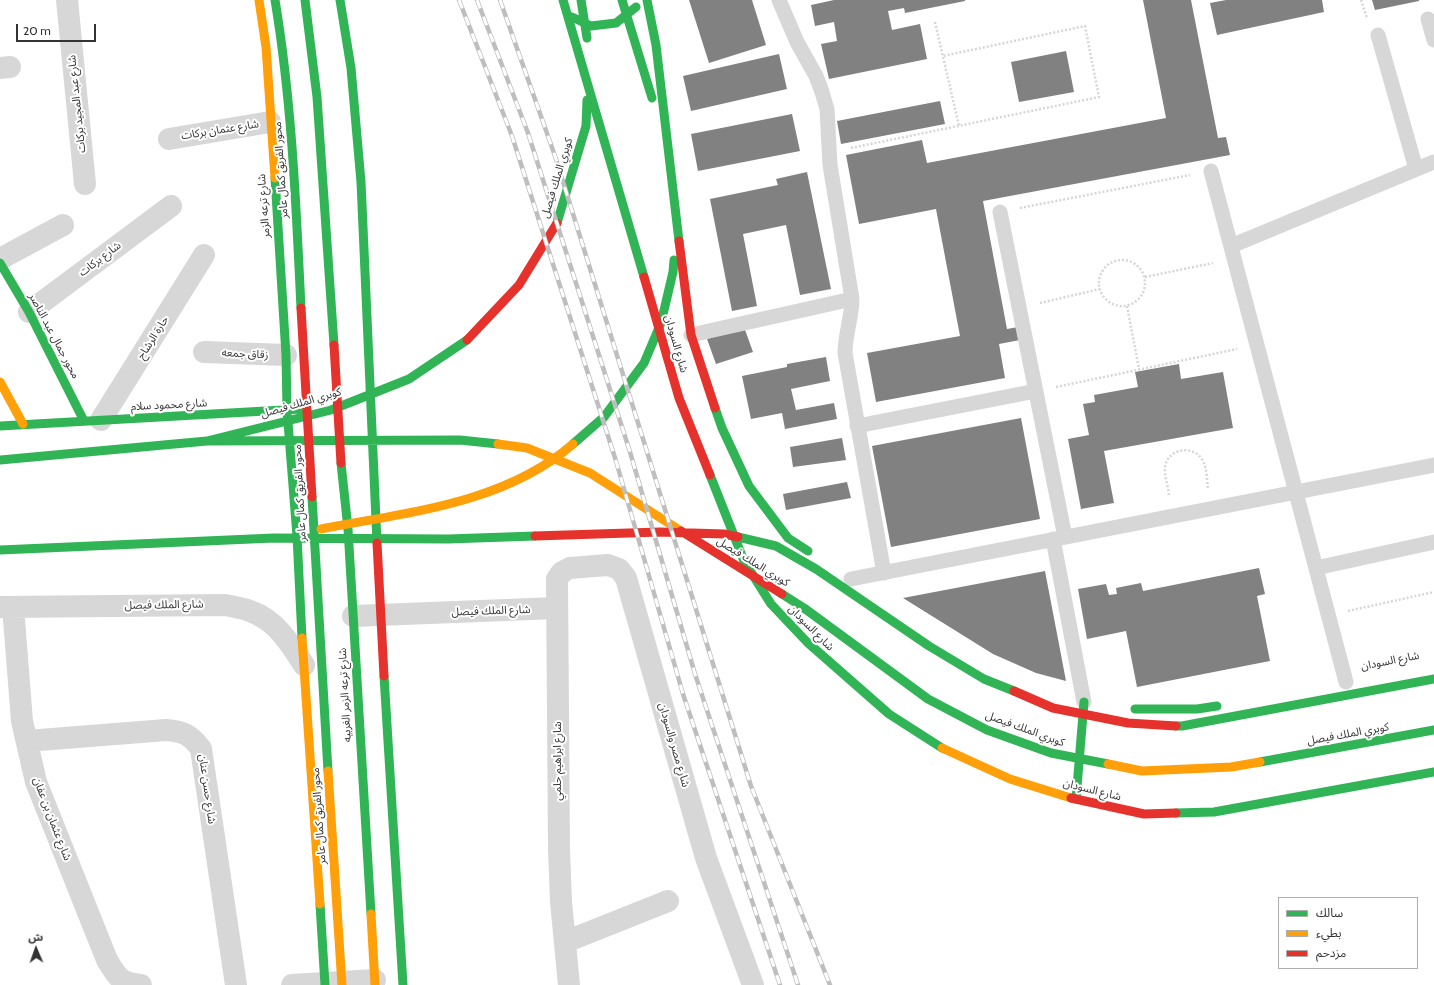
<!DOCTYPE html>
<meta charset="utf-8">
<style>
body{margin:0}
#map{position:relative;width:1434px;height:985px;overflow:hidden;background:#fff;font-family:Cabin,"Noto Sans Arabic",sans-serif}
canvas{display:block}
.legend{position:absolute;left:1278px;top:897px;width:140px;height:72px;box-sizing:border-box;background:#fff;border:1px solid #adadad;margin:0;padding:5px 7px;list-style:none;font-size:12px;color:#333}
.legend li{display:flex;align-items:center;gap:8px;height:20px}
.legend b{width:20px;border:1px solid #adadad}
.north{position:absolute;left:16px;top:929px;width:40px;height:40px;-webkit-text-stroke:3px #fff;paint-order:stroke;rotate:358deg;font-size:11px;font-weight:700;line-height:16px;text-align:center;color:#333}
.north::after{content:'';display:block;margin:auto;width:14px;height:18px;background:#333;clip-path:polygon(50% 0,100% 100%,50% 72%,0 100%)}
.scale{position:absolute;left:16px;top:24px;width:80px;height:18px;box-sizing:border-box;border:2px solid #333;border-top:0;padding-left:5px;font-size:12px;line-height:14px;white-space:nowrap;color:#333;-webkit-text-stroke:3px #fff;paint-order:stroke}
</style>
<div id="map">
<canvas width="1434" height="985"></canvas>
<ul class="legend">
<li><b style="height:5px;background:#30b455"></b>سالك</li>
<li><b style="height:5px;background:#ff9f0a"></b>بطيء</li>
<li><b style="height:5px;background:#e5322d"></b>مزدحم</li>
</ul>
<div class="north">ش</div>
<div class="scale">20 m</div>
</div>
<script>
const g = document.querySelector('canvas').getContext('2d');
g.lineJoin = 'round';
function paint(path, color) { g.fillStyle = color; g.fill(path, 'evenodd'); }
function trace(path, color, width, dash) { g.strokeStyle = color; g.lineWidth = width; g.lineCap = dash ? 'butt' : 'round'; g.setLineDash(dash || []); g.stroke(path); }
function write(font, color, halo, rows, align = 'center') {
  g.font = font + ' Cabin,"Noto Sans Arabic",sans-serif'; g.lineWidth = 4; g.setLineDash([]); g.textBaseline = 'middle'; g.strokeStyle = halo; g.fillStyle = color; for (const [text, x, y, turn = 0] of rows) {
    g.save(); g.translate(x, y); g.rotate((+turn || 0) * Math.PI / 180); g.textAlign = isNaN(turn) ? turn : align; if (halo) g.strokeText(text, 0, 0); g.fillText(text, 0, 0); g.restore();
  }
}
paint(new Path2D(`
 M689 0H752L766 45 709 63Z
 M834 0H965V1L905 13 904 8 888 11 892 30 920 24 927 59 829 79 821 44 837 41 834 22 815 26 811 5Z
 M1143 0H1191L1218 138 1226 137 1230 155 983 201 1007 329 1018 327 1020 340 999 344 1005 378 876 402 867 353 960 336 936 209 859 224 846 155 922 140 927 163 1166 118Z
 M1226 0H1322L1324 12 1217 35 1210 3Z
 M1372 0H1419V1L1375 10Z
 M1066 51 1074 92 1019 102 1011 62Z
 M779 54 787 89 691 111 683 76Z
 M940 101 945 124 841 144 837 121Z
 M792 114 800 151 698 171 691 134Z
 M807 172 831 289 800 295 786 225 743 234 757 306 732 311 710 199 778 185 776 179Z
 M744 327 753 352 716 364 707 339Z
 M826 357 830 381 791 389 796 410 834 403 837 419 785 429 782 413 751 419 742 376 787 367V364Z
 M1179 364 1181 379 1223 372 1233 428 1104 451 1114 503 1081 509 1068 439 1089 435 1083 404 1095 402 1094 395 1138 387 1135 372Z
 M1021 418 1040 519 891 547 872 446Z
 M842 438 846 460 793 467 790 447Z
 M847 482 851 498 786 510 783 494Z
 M1259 568 1265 594 1257 596 1270 661 1137 687 1126 631 1087 639 1078 589 1106 584 1109 595 1117 594 1116 588 1141 583 1143 591Z
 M1045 571 1066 681 1036 673 993 654 903 598Z`), '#818181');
trace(new Path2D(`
 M1361 0 1367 18
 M935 22 959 126
 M851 148 1099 97 1085 26 943 56
 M1020 208 1190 175
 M1099 283a23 23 0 1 1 46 0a23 23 0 1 1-46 0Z
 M1145 277 1213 263
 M1040 303 1100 289
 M1127 306 1139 369
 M1056 387 1237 349
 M1169 495C1168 486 1164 475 1165 467 1168 448 1194 444 1203 461 1207 469 1207 480 1208 489
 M1348 611 1434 592`), '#d6d6d6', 2.5, [2, 2]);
trace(new Path2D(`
 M779 0 797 42 816 76 822 92 827 109 830 165 852 299C852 317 845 334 845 353L884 573
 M1428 19 1434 40
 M1378 35 1416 169
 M1211 171 1346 682
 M1000 212 1065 537
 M1231 246 1434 162
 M691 335 852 299
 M857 426 1036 391
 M1053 539 1084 702
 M1316 568 1434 542
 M851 579 1434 465`), '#d7d7d7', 15);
trace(new Path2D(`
 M67 0 85 184
 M0 68 10 67
 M169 139 270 122
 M0 259 63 225
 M29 312 171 206
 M204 352 286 355
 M101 420 204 255
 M0 607 226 605C233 607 242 608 250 611 276 620 290 643 304 665
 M13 607 22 721 36 782 107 960C118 978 120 983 141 985
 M353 616 557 608
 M27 741 166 730C183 731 191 735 201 749L236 985
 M565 942 668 901
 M292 985 375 980
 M569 985 561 902 559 849 557 579 562 572 570 568 608 565 619 569 626 578 706 858 753 985`), '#d7d7d7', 22);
trace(new Path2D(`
 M275 0C292 102 296 205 301 308
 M305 0 317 97 334 345
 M340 0 351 68 361 182 377 543
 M563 0 644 277
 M581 0 587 38
 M622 0 652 98
 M647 0 656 45 679 241
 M572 17 591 26 616 23 636 7
 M275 178 286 355 287 410 297 536 302 638
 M557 223 586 126 587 100
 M0 263 29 312 84 421
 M715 408 722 428 749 486 788 538 808 551
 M0 426 301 409
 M207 441 460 440 498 444
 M573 444 604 417 644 363 661 323 673 272 674 260
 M0 460 207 441 331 410 409 379 467 340
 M341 463 348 529 371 914
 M710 475 744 561 771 604 807 642 889 714 942 748
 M312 497 328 771
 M738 537 776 546 816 569 929 646 984 679 1014 691
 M0 550 274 538 448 539 535 536
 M782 594 804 608 928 699 987 730 1051 753 1108 764
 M384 676 403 985
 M1135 709H1197L1217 706
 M1176 726H1182L1434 679
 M1260 762 1434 730
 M1076 799 1084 702
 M1176 813 1214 812 1434 772
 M320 904 325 985`), '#30b455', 9);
trace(new Path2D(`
 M259 0 266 47 275 178
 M0 382 23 424
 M498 444 527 448 590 473 681 531
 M321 529C408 512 504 504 573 444
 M302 638 320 904
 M942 748 1010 779 1071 798
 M1108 764 1142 771 1231 767 1260 762
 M328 771 342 985
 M371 914 375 985`), '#ff9f0a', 9);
trace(new Path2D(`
 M679 241 691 335 715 408
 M644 277 679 398 710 475
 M301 308 312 497
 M467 340 519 285 557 223
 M334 345 341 463
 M681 531 782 594
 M535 536 660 532 724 534 738 537
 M377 543 384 676
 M1014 691 1053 708 1128 723 1176 726
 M1071 798 1144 814 1176 813`), '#e5322d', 9);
const rail = new Path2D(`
 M459 0 512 136 616 461 683 694 780 985
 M477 0 528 133 630 452 695 674 798 985
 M500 0 555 156 751 786 830 985`);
trace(rail, '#bebebe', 4.5);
trace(rail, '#fff', 3, [9]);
write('11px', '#333', '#fff', [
 ["شارع عبد المجيد بركات",77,104,-96],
 ["شارع عثمان بركات",220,130,-9],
 ["محور الفريق كمال عامر",281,170,-94],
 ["كوبري الملك فيصل",557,178,-73],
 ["شارع ترعه الزمر",264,206,-94],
 ["شارع بركات",100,259,-37],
 ["محور جمال عبد الناصر",54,336,62],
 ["حارة الرشاح",153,338,-58],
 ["شارع السودان",676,344,74],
 ["زقاق جمعه",245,354,3],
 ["كوبري الملك فيصل",301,403,-16],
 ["شارع محمود سلام",169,405,-3],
 ["محور الفريق كمال عامر",300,493,-93],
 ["كوبري الملك فيصل",753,562,32],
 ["شارع الملك فيصل",164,605,-1],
 ["شارع الملك فيصل",491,611,-2],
 ["شارع السودان",811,628,45],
 ["شارع السودان",1390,661,-11],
 ["شارع ترعه الزمر الغربيه",345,695,-93],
 ["كوبري الملك فيصل",1025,729,20],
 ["كوبري الملك فيصل",1348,734,-10],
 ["شارع مصر والسودان",674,745,74],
 ["شارع ابراهيم حلمي",558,761,-90],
 ["شارع حسن عنان",207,789,82],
 ["شارع السودان",1092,790,14],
 ["محور الفريق كمال عامر",319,816,-94],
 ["شارع عثمان بن عفان",52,819,69]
]);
</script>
